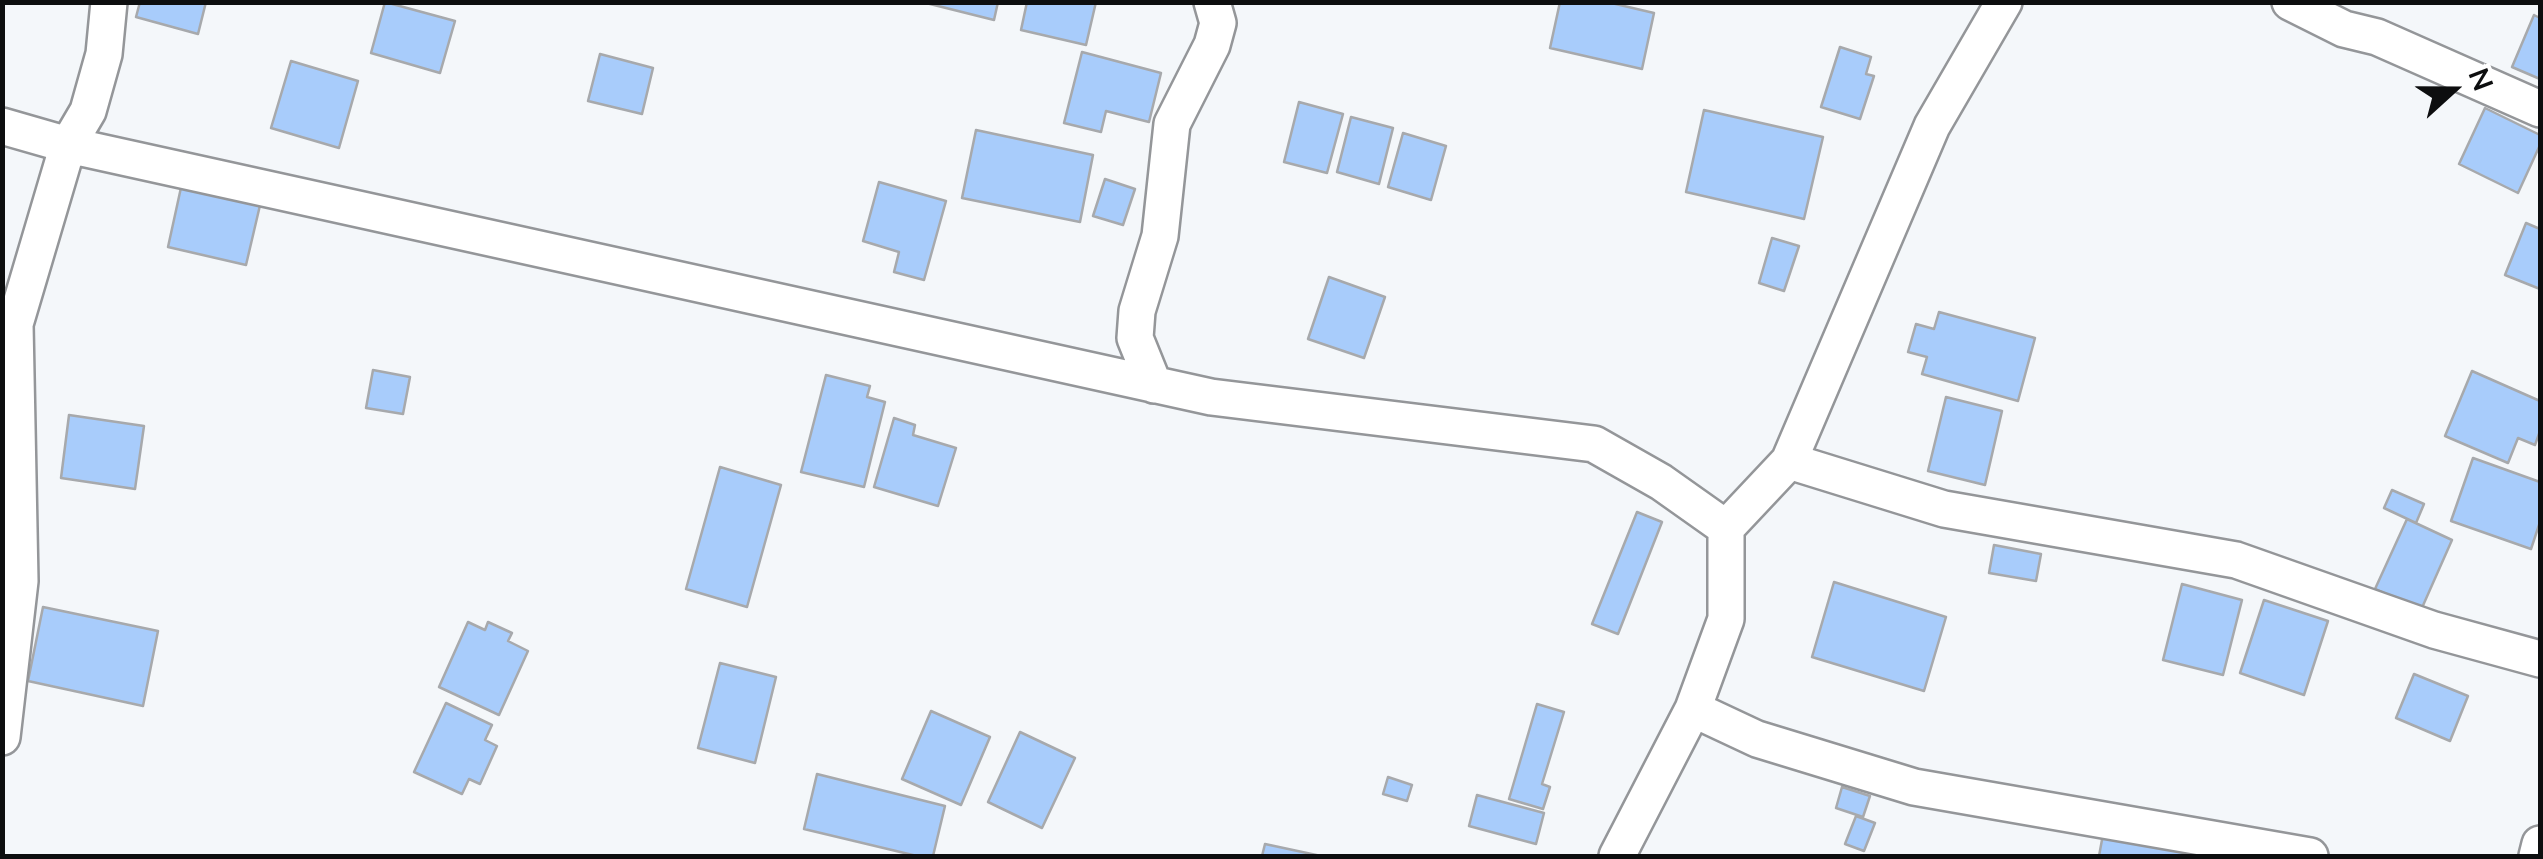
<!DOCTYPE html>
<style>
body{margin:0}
#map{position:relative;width:2543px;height:859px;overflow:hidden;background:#f4f7fa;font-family:Mulish,sans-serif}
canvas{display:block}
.frame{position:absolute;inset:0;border:5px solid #0d0e0f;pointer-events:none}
.north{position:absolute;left:2403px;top:40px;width:100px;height:100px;-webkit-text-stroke:8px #fff;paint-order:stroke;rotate:69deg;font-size:28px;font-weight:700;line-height:40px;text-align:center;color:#0d0e0f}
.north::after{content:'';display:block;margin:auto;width:35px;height:45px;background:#0d0e0f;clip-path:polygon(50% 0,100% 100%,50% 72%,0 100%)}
</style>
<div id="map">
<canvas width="2543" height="859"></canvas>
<div class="frame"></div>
<div class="north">N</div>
</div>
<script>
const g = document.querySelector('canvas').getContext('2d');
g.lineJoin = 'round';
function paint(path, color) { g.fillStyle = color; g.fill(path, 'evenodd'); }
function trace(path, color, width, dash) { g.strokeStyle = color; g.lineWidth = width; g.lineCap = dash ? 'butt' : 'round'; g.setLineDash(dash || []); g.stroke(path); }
const building = new Path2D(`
 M140 2H206L198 34 136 17Z
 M385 2 455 21 440 73 371 53Z
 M922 2H998L994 20Z
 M1027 2H1096L1086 45 1021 30Z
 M1560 2H1607L1654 13 1642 69 1550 48Z
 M2534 15 2540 18V79L2512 67Z
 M1840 47 1871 57 1866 74 1874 76 1860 119 1821 107Z
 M1082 52 1161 73 1149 122 1106 111 1101 132 1064 123Z
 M600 54 653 68 642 114 588 101Z
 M291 61 358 81 339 148 271 128Z
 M1299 102 1343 114 1327 173 1284 162Z
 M2485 108 2540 135V145L2518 193 2459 164Z
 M1704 110 1823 137 1804 219 1686 192Z
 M1351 117 1393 128 1379 184 1337 172Z
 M976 130 1093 155 1080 222 962 198Z
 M1403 133 1446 146 1431 200 1388 187Z
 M1105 179 1135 189 1123 225 1093 216Z
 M879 182 946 201 924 280 894 272 899 252 863 241Z
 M182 183 261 201 246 265 168 247Z
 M2526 223 2540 229V289L2505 275Z
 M1772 238 1799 246 1784 291 1759 283Z
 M1329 277 1385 297 1364 358 1308 339Z
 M1939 312 2035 338 2018 401 1922 374 1927 357 1908 352 1916 324 1934 329Z
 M373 370 410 377 403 414 366 408Z
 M2472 371 2540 401V431L2535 445 2518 438 2508 463 2445 436Z
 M826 375 870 386 867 397 885 402 864 487 801 472Z
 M1946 397 2002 411 1985 485 1928 471Z
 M69 415 144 426 135 489 61 478Z
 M894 418 915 425 913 435 956 448 938 506 874 487Z
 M2473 458 2540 482V522L2531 549 2451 521Z
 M720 467 781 485 747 607 686 589Z
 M2392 490 2424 504 2416 523 2384 508Z
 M1637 512 1662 522 1618 634 1592 624Z
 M2407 519 2452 540 2421 610 2375 589Z
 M1994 545 2041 554 2036 581 1989 573Z
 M1834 582 1946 617 1924 691 1812 657Z
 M2182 584 2242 600 2223 675 2163 660Z
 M2264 600 2328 621 2304 695 2240 673Z
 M43 607 158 631 143 706 28 681Z
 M468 622 485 630 488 622 512 633 508 641 528 651 499 715 439 687Z
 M720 663 776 677 755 763 698 748Z
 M2414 674 2468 696 2450 741 2396 718Z
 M446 703 492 725 485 740 497 746 480 784 469 779 462 794 414 772Z
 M1537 704 1564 712 1542 784 1550 787 1543 809 1509 799Z
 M931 711 990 737 961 805 902 779Z
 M1020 732 1075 758 1042 828 988 802Z
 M817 774 945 806 933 856H917L804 829Z
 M1388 777 1412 785 1407 801 1383 794Z
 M1842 787 1870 796 1863 817 1836 808Z
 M1477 795 1544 813 1536 844 1469 826Z
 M1856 816 1875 823 1864 851 1845 844Z
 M2104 829 2220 856H2099Z
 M1265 844 1321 856H1262Z`);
paint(building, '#a8ccfb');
trace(building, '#a7a9ac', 2.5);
const minor = new Path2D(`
 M2290 2 2344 29 2377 37 2540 109
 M2 126 68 145 1211 397 1594 444 1661 482 1726 528
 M1154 385 1135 338 1137 311 1160 236 1172 124 1212 45 1218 23 1212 2
 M1789 461 1944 509 2236 560 2434 630 2540 659
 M1693 709 1757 739 1914 787 2310 856
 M2 737 20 581 15 324 68 145 88 111 104 54 109 2
 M1617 856 1693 709 1726 619V528L1789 461 1932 126 2004 2
 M2537 856 2540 844`);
trace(minor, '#949699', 40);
trace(minor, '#fff', 35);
</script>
